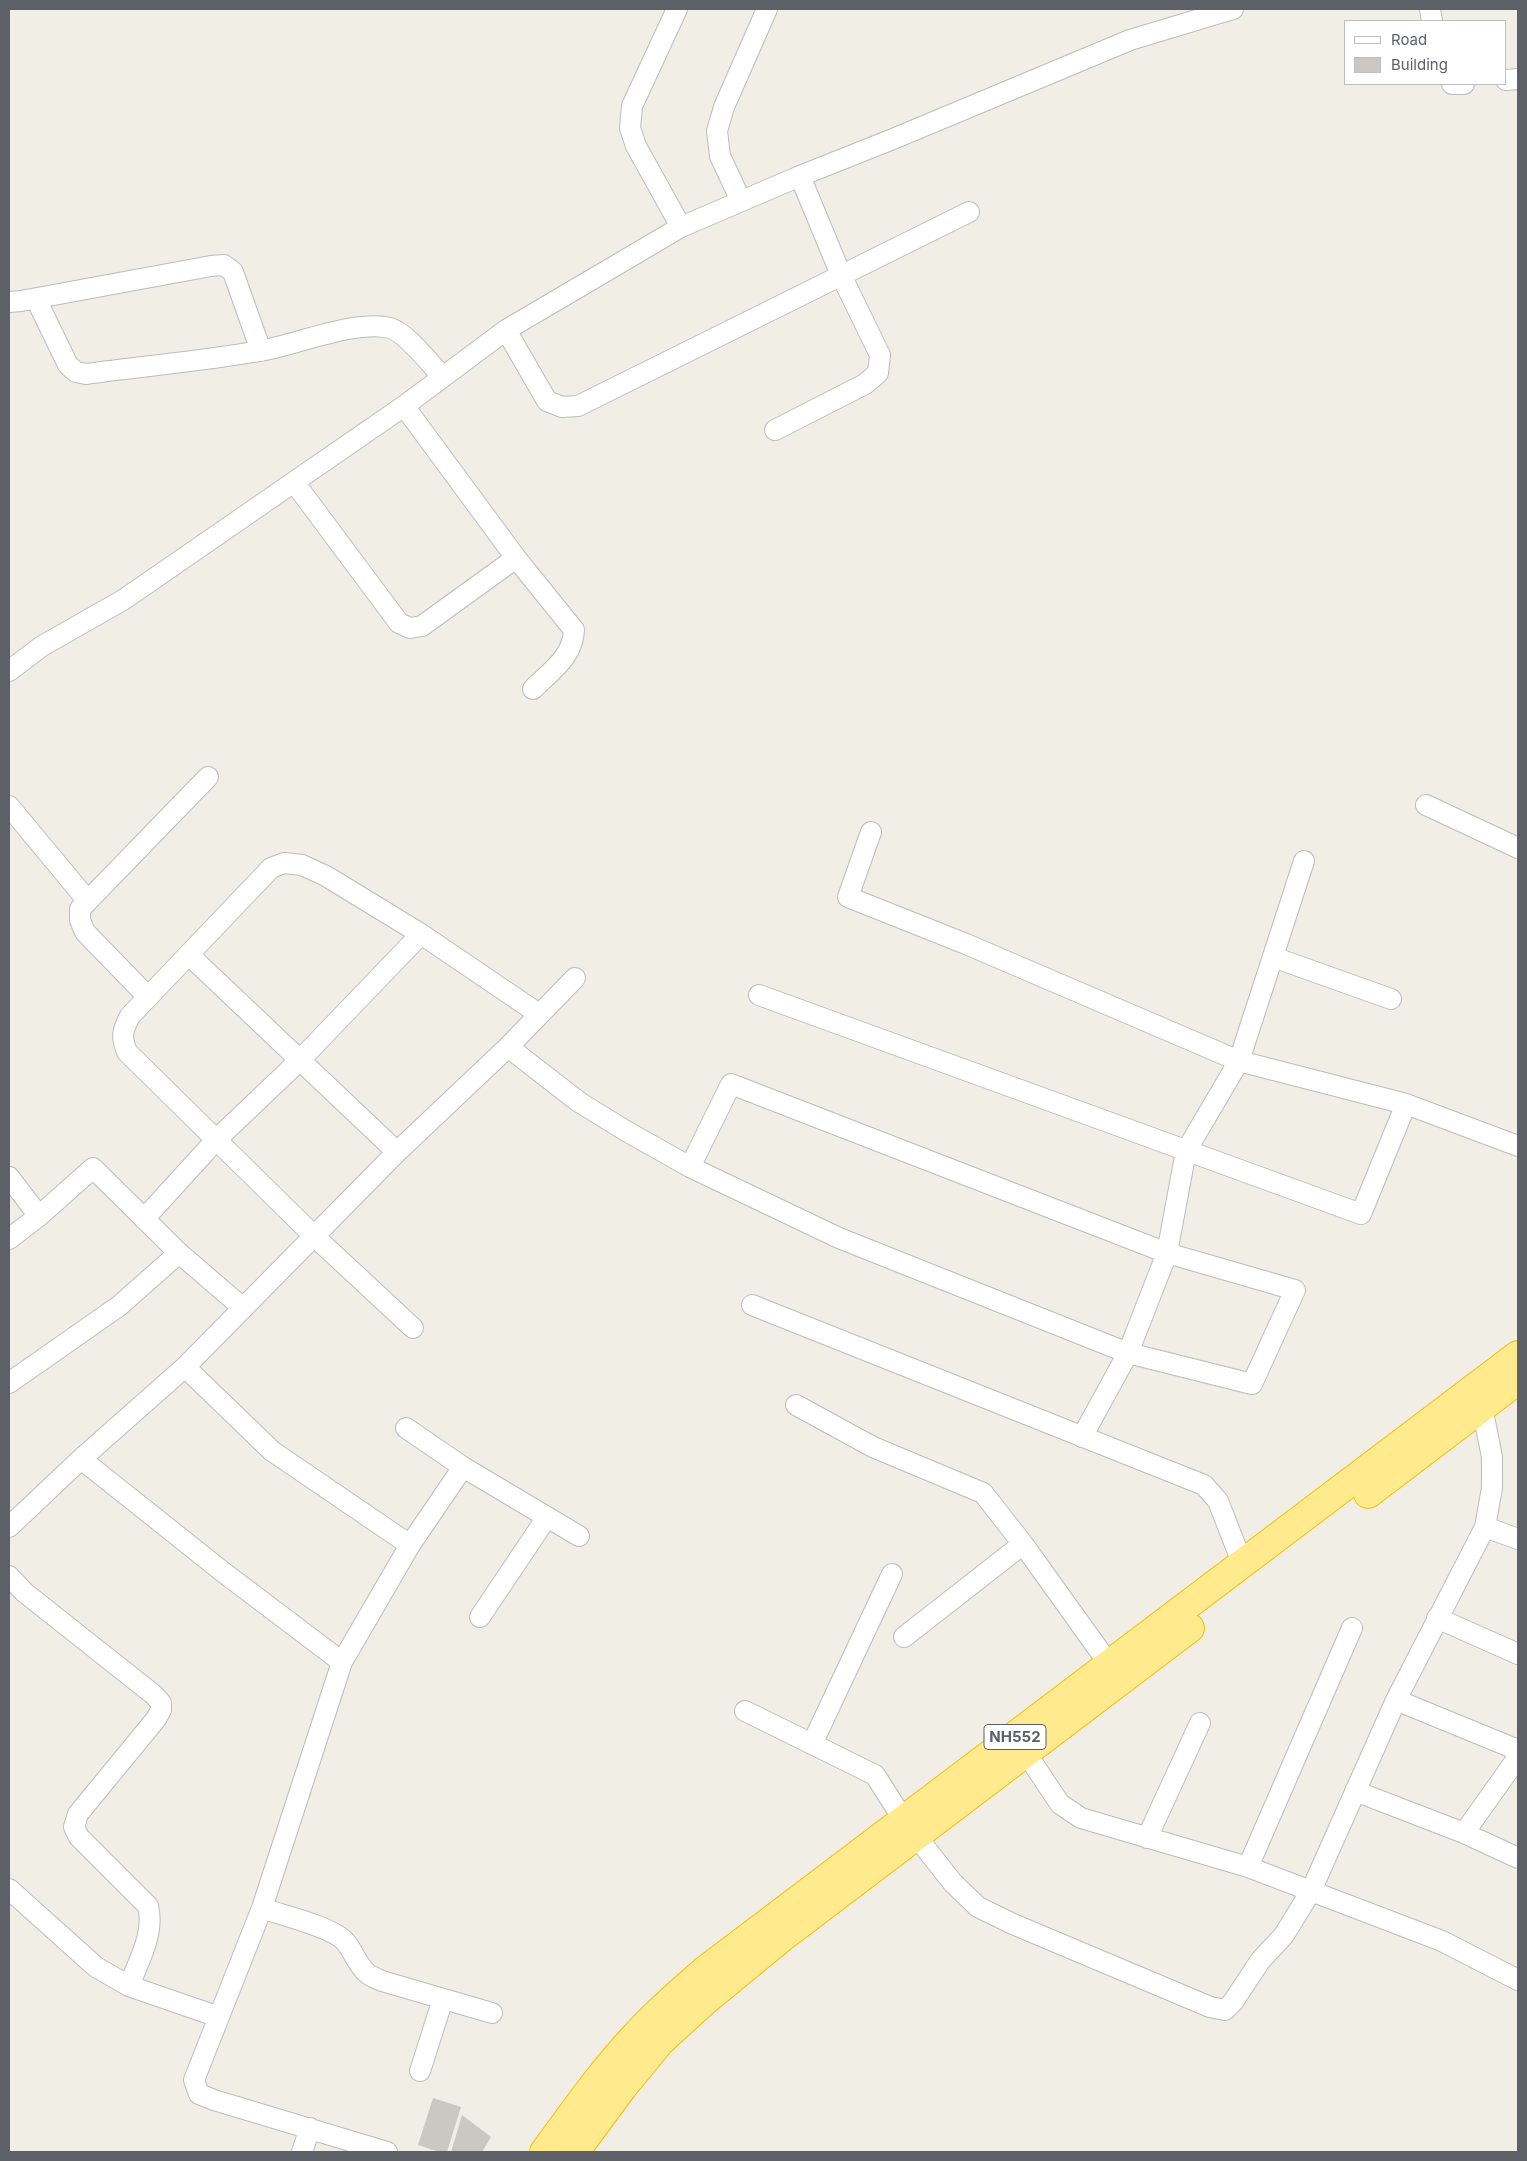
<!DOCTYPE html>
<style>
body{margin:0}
#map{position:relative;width:1527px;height:2161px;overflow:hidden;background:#f0eee5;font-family:Inter,sans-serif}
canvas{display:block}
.frame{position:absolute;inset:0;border:10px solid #5d6066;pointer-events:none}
.legend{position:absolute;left:1344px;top:20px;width:162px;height:65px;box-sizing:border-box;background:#fff;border:1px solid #bebfc2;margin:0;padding:6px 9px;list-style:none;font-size:15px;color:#5d6066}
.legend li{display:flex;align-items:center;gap:10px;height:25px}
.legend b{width:25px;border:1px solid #bebfc2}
</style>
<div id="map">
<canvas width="1527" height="2161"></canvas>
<div class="frame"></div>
<ul class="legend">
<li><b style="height:6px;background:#fff"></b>Road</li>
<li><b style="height:14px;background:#cbc8c2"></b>Building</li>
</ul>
</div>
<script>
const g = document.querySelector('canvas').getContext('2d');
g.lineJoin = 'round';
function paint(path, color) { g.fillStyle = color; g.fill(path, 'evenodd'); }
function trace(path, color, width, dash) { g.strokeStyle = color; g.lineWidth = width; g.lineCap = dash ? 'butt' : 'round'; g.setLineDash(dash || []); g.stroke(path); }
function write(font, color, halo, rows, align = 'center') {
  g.font = font + ' Inter,sans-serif'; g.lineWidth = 5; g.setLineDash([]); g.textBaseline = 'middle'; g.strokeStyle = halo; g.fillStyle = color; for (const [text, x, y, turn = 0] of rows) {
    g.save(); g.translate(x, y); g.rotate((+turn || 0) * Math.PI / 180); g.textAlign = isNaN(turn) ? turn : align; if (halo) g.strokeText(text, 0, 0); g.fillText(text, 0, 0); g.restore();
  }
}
paint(new Path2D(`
 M433 2098 461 2107 447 2152H439L418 2145Z
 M462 2115 491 2137 482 2152H451Z`), '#cbc8c2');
const minor = new Path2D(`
 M677 9 632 106 630 128 636 146 681 227
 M1430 9 1432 21
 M1506 80 1518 79
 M1452 84H1464
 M741 201 720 156 717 131 724 107 767 9
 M36 299 68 365 76 372 86 374C144 366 202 361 260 351 295 345 357 319 390 328 407 333 430 364 443 377
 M9 302 21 301 211 266 224 265 233 272 261 351
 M506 330 547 401 562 407 578 406 969 212
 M404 406 516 558 574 630C573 657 551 671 533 689
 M775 430 865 384 878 373 880 355 841 275 800 176
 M294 482 399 623 410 628 422 626 516 558
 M9 671 42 646 123 600 404 406 506 330 681 227 800 176 893 139 1130 40 1233 9
 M1426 805 1518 848
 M9 806 87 900
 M871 832 848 897 966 944 1239 1061 1406 1104 1518 1146
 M189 955 397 1152
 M1273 957 1391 999
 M759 995 1361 1214 1406 1104
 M148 997 85 932 80 920V909L208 777
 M508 1047 575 978
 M9 1177 39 1216 9 1239
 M144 1219 216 1140 300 1060 421 934
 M179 1253 243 1308
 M752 1305 1204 1485 1218 1501 1243 1565
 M413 1328 314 1236 127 1052C121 1037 122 1031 130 1016L271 868 284 863 302 865 326 876 421 934 539 1014
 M185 1367 397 1152 508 1047 579 1102 626 1131 690 1167 839 1238 1128 1353 1252 1384 1295 1290 1167 1253 731 1084 690 1167
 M9 1383 119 1306 179 1253 93 1168 39 1216
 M796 1405 873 1447 983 1493 1023 1544
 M406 1428 463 1467 579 1536
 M1082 1437 1128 1353 1167 1253 1186 1151 1239 1061 1304 861
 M81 1459 223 1572 342 1662
 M9 1527 81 1459 185 1367 272 1451 410 1545 342 1662 262 1908 194 2080 199 2094 214 2100 387 2152
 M1485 1527 1518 1539
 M410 1545 463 1467
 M9 1576 24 1592 154 1695 161 1703V1710L156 1719 78 1814 74 1827 79 1837 148 1906C155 1933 139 1960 129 1986
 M480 1617 547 1517
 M1437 1618 1518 1654
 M904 1637 1023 1544 1109 1664
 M1396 1700 1518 1750
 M745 1711 875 1775 903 1819
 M812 1744 892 1574
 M1026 1753 1060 1804 1081 1818 1248 1867 1311 1891 1442 1941 1518 1980
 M1355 1791 1464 1833 1518 1858
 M1464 1833 1518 1757
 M916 1836 953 1883 978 1907 1013 1924 1210 2007 1225 2010 1233 2002 1260 1961 1284 1935 1311 1891 1396 1700 1485 1527 1492 1488V1457L1482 1407
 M1147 1838 1200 1723
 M1248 1867 1352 1628
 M9 1889 96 1967 129 1986 219 2017
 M262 1908C284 1916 321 1924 340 1937 353 1946 355 1964 368 1974 372 1977 378 1979 382 1981L492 2013
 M420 2071 443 1999
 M302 2152 310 2128`);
const highway = new Path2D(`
 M1368 1494 1518 1380
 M544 2152C573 2113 601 2072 634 2037 655 2013 680 1992 704 1971L1518 1355
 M575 2152 623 2087 660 2042 705 2001 784 1936 1190 1628`);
trace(minor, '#babcc1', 22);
trace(highway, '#f5bc00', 30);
trace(minor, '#fff', 20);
trace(highway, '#ffeb8d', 28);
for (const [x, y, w] of [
 [1015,1737,62]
]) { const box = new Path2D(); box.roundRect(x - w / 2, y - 12.5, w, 25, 4); g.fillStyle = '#fff'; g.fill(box); trace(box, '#5d6066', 1); }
write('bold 15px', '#5d6066', null, [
 ["NH552",1015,1737]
]);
</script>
